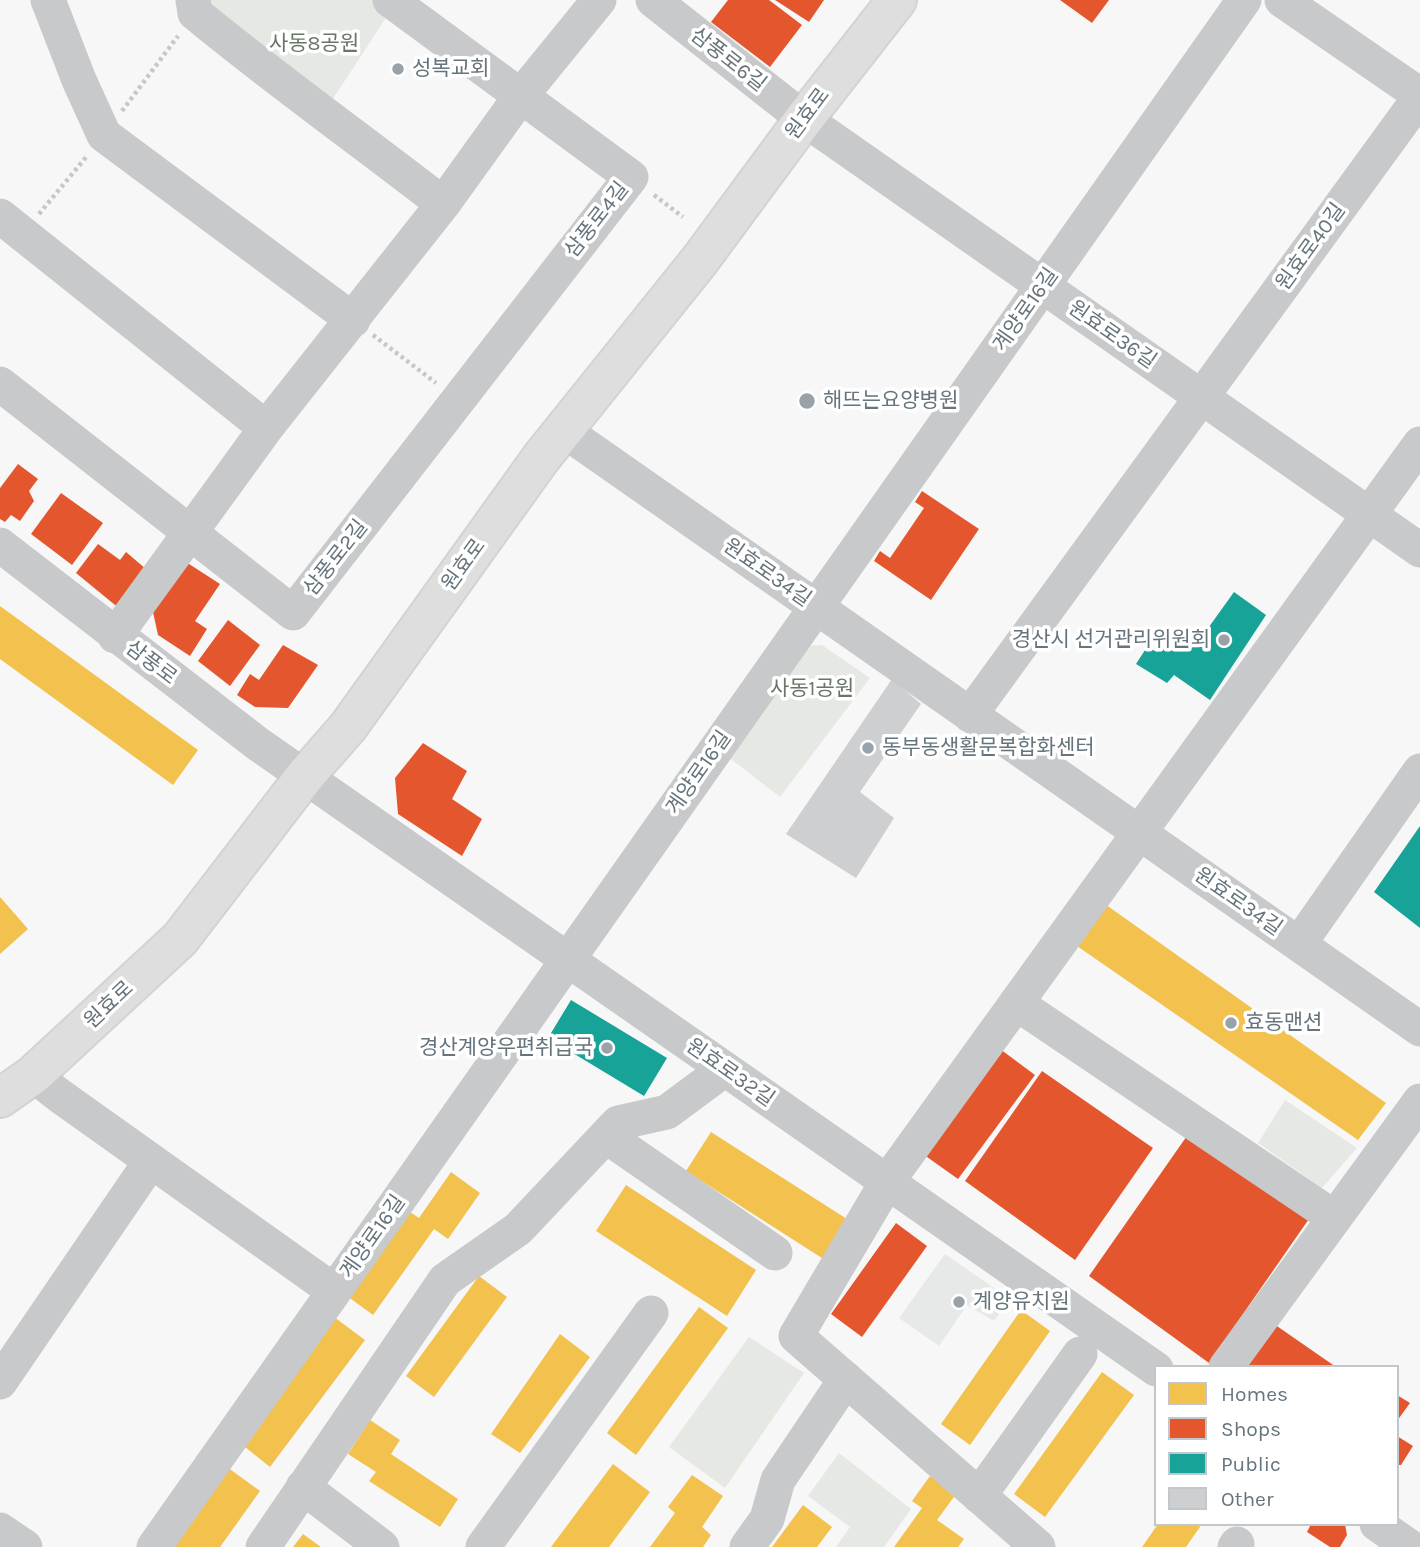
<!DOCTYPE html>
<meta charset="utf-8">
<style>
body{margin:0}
#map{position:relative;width:1420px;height:1547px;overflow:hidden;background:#f7f7f7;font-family:Karla,sans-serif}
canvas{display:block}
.legend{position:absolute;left:1154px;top:1365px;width:245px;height:161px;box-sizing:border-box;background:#fff;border:2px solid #c2c7cb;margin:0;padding:9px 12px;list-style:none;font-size:21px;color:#66747d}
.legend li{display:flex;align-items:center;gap:14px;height:35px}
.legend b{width:35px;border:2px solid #c2c7cb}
</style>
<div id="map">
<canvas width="1420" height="1547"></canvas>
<ul class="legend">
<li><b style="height:19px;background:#f2c14e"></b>Homes</li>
<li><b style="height:19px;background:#e4572e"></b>Shops</li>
<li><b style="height:19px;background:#17a398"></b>Public</li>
<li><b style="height:19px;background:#cecfd0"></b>Other</li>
</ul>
</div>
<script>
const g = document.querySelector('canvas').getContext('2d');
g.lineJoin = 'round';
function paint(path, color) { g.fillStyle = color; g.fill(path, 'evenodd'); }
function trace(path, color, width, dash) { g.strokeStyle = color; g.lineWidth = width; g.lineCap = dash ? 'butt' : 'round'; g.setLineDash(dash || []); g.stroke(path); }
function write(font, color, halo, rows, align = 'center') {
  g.font = font + ' Karla,"Noto Sans KR",sans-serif'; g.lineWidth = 7; g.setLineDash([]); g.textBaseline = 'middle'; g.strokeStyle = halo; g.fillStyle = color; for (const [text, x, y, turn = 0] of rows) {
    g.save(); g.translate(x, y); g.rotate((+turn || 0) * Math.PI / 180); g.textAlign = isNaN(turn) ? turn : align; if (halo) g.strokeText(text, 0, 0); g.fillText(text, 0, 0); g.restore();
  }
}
paint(new Path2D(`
 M945 1254 1010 1299 994 1321 967 1305 939 1346 899 1318Z`), '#e7e8e8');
paint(new Path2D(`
 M199 0H377L391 10 327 108Z
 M822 645 870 678 780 797 718 749 800 646Z
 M1285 1100 1357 1148 1322 1188 1258 1143Z
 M749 1337 804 1373 725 1488 669 1447Z
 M839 1453 911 1509 884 1547H836L850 1527 808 1496Z`), '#e6e8e4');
paint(new Path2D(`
 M0 606 198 750 173 785 0 659Z
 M0 897 28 929 0 954Z
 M1102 902 1386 1103 1358 1140 1074 944Z
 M711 1132 850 1221 825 1260 686 1171Z
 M451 1172 480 1193 448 1239 434 1229 373 1315 343 1293 404 1208 419 1218Z
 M626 1185 756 1270 727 1316 596 1231Z
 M479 1276 507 1297 434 1397 406 1376Z
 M699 1307 728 1328 636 1455 607 1433Z
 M1021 1310 1050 1331 970 1445 941 1424Z
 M334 1317 365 1340 270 1467 240 1443Z
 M560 1334 590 1357 520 1453 491 1434Z
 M1102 1372 1134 1395 1045 1517 1014 1494Z
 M370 1420 400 1440 391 1454 458 1499 440 1527 369 1481 376 1472 348 1454Z
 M613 1464 650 1492 609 1547H551Z
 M227 1467 260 1491 220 1547H168Z
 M692 1475 723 1496 702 1527 711 1535 703 1547H650L675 1513 668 1507Z
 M930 1476 956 1494 937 1520 964 1539 958 1547H894L922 1508 912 1501Z
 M803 1505 832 1527 817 1547H772Z
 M1158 1524H1202L1186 1547H1142Z
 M303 1534 321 1547H293Z`), '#f2c14e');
paint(new Path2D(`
 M728 0H769L802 25 770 67 711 22Z
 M775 0H824L809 22Z
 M1060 0H1109L1092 23Z
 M18 464 38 479 29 491 34 501 20 521 11 515 5 522 0 519V488Z
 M922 491 979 529 931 600 874 561 880 551 890 558 924 508 915 502Z
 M61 493 103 523 72 565 31 534Z
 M98 544 120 560 126 552 153 575 129 604 115 605 76 573Z
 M186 562 220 584 195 621 207 629 190 656 158 635 153 612Z
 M228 620 260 645 230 686 198 661Z
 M283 645 318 665 288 708 255 707 237 695 250 674 259 680Z
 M423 743 467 771 452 799 482 819 462 856 398 814 395 778Z
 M992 1043 1035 1075 958 1179 913 1147Z
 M1042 1071 1153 1148 1075 1260 965 1181Z
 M1189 1133 1311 1216 1209 1363 1089 1276Z
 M896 1223 927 1246 862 1337 831 1314Z
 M1274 1324 1336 1367H1245Z
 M1397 1395 1410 1403 1397 1421Z
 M1397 1436 1413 1446 1401 1465H1397Z
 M1311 1524H1345L1347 1535 1340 1547H1330L1307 1532Z`), '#e4572e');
paint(new Path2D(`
 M1234 592 1266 615 1210 700 1174 675 1167 683 1136 664 1147 647 1157 652 1165 639 1180 638 1196 645Z
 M1420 826V928L1374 892Z
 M571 1000 667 1058 644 1096 548 1038Z`), '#17a398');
paint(new Path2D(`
 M892 679 921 704 860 792 894 818 856 878 786 834Z`), '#cecfd0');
const major = new Path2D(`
 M0 1098 33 1075 180 939 305 776 348 727 541 458 700 260 804 119 897 0`);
trace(major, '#d2d3d3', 42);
trace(new Path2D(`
 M122 111 178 36
 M654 195 683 217
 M39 214 87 156
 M373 335 436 383`), '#c6c7c8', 4.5, [3.5, 3.5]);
trace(new Path2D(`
 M48 0 79 80 104 135 353 320
 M193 0 195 13C276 80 361 140 443 204
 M653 0 804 119 1420 550
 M1282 0 1420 95
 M0 216 266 428
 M0 384 293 613 631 177 390 0
 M563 430 1420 1029
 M0 545 258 744 1156 1369
 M115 636 266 428 443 204 520 97 599 0
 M970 715 1420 97
 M1299 944 1420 771
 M1016 1003 1335 1218
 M33 1075 60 1096 334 1291
 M606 1136 775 1253
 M1226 1367 1420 1101
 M0 1382 151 1161
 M303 1487 382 1547
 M979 1496 1080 1354
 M1377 1524 1410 1547
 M0 1530 25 1547
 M154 1547 1244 0
 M263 1547 445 1280 518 1229 618 1123 667 1112 725 1069
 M483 1547 651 1313
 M747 1547 767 1519 778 1480 846 1379
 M1038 1547 796 1336 887 1182 1420 444
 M1235 1547 1237 1544`), '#c8c9ca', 35);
trace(major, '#dedede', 38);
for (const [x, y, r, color] of [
 [398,69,7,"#99a2a8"],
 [807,401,9,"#99a2a8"],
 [1224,640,7,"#99a2a8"],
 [868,748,7,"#99a2a8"],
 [1231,1023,7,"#99a2a8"],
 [607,1048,7,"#99a2a8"],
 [959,1302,7,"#99a2a8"]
]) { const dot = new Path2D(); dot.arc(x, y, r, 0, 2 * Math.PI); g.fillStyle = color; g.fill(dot); trace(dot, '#fff', 2.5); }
write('21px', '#687665', '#fff', [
 ["사동8공원",314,44],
 ["사동1공원",812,689]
]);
write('21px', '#66747d', '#fff', [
 ["삼풍로6길",728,60,38],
 ["원효로",808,114,-53],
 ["삼풍로4길",597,220,-52],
 ["원효로40길",1311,247,-54],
 ["계양로16길",1026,310,-55],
 ["원효로36길",1112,335,35],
 ["삼풍로2길",336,558,-52],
 ["원효로",464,565,-54],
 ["원효로34길",767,573,35],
 ["삼풍로",151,663,37],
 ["계양로16길",699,773,-55],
 ["원효로34길",1238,902,35],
 ["원효로",109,1005,-43],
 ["원효로32길",730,1073,35],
 ["계양로16길",373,1237,-55]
]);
write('21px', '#66747d', '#fff', [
 ["성복교회",412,69],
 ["해뜨는요양병원",823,401],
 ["경산시 선거관리위원회",1210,640,"right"],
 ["동부동생활문복합화센터",882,748],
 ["효동맨션",1245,1023],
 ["경산계양우편취급국",593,1048,"right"],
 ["계양유치원",973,1302]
], 'left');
</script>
